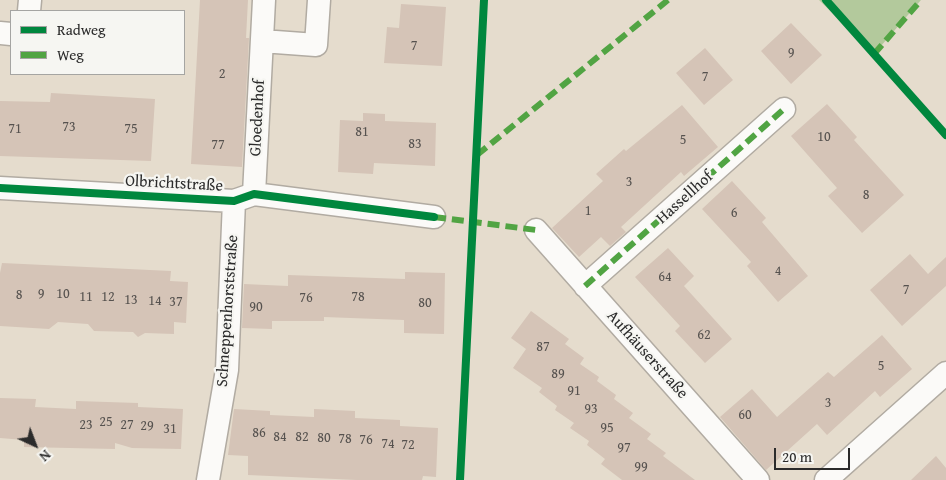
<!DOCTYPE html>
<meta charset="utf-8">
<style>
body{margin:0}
#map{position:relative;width:946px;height:480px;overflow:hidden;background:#e5dccd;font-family:"Gentium Book Plus",serif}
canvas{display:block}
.legend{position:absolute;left:10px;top:10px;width:175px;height:65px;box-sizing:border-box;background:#f6f6f2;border:1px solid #a5a5a2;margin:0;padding:6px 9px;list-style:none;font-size:15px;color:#2b2b2b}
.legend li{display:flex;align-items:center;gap:10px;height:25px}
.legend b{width:25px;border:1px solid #a5a5a2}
.north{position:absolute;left:10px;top:420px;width:50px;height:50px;-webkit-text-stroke:4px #f6f6f2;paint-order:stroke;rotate:137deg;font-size:14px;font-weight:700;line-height:20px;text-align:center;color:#2b2b2b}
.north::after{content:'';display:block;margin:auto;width:18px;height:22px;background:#2b2b2b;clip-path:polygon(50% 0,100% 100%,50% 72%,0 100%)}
.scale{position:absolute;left:774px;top:448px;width:76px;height:22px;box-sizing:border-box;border:2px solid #2b2b2b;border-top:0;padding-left:6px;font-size:15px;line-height:18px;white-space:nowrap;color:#2b2b2b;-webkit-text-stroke:4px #f6f6f2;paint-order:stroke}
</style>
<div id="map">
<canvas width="946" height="480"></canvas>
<ul class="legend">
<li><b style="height:6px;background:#00873e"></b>Radweg</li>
<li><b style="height:6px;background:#51a443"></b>Weg</li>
</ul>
<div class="north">N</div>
<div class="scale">20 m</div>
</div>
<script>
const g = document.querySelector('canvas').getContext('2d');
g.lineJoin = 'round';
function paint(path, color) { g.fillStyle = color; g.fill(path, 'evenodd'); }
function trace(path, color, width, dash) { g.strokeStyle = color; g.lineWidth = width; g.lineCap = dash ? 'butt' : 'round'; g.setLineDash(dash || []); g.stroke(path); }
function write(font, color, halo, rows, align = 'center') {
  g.font = font + ' "Gentium Book Plus",serif'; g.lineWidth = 4.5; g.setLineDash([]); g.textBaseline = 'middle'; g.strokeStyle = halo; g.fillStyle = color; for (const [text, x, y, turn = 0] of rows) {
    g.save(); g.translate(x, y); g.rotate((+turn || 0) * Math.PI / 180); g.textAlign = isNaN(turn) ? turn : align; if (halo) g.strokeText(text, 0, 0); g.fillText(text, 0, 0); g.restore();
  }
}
paint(new Path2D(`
 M819 0H921L874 54Z`), '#b3c99c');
paint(new Path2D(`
 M200 0H248L246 38H249L242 167 191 164Z
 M401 4 446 7 442 66 384 63 387 27 399 28Z
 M791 23 822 55 791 84 761 51Z
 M705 48 733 80 704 105 676 73Z
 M51 93 155 99 151 161 0 156V101L50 102Z
 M827 104 857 137 854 140 904 195 862 233 828 196 837 188 791 136Z
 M682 105 718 147 684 176 681 172 621 227 626 232 610 246 601 237 579 257 552 228 603 181 596 174 624 149 626 151Z
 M363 113 385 114V121L436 123 435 166 374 163 373 174 338 172 340 120 363 121Z
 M732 181 766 218 762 222 808 276 778 302 747 266 751 262 702 209Z
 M668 248 694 276 684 286 732 339 705 363 675 331 680 326 635 277Z
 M910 254 928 274 946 257V286L902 326 870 290Z
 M2 263 171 271 170 281 188 282 186 323 174 322V334L145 333 138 337 133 332 94 331 88 324 58 322 49 329 0 326V273Z
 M405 272 445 273 444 334 404 333V320L324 317V321H272V329L242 328 244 284 288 286V275L405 279Z
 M531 311 569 339 565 344 584 358 580 364 599 377 597 381 616 395 614 399 633 413 629 418 651 434 647 439 666 453 663 456 695 480H622L601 464 605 459 587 445 589 441 570 428 574 423 555 410 557 406 539 392 542 388 513 368 526 349 511 338Z
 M882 335 912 369 880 397 875 391 827 435 817 424 766 470 720 417 752 389 777 417 828 372 834 377Z
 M0 398 36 399 35 407 76 409V401L138 403V407L183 409 181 449 132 448 115 443V449L24 447V440L0 438Z
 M234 409 270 411V415L314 417V409L355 411V418L400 420V426L438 428 436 477 423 476 422 480H357L248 475V456L228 455Z
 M936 456 946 468V480H911Z`), '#d5c4b7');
const street = new Path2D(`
 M29 11 30 0
 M0 33 11 34
 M262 41 316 45 319 0
 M0 188 234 201 254 194 434 217
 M254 194 264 0
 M536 230 758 480
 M585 286 784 109
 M208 480 227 370 234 201
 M826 480 946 373`);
trace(street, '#b1aba2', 25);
trace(street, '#fbfaf8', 22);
trace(new Path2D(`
 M874 54 921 0
 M477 155 668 0
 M434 217 536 230
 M585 286 784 109`), '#51a443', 6, [12, 6]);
trace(new Path2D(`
 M826 0 946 135
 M0 188 234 201 254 194 434 217
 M460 480 484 0`), '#00873e', 8);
write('14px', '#56524f', null, [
 ["7",414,46],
 ["9",791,53],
 ["2",222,74],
 ["7",705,77],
 ["73",69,127],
 ["71",15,129],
 ["75",131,129],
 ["81",362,132],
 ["10",824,137],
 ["5",683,140],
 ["83",415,144],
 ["77",218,145],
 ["3",629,182],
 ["8",866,195],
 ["1",588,211],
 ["6",734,213],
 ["4",778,271],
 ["64",665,277],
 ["7",906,290],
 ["9",41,294],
 ["10",63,294],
 ["8",19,295],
 ["11",86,297],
 ["12",108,297],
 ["78",358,297],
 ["76",306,298],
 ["13",131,300],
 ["14",155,301],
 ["37",176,302],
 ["80",425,303],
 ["90",256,307],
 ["62",704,335],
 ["87",543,347],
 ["5",881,366],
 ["89",558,374],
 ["91",574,391],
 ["3",828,403],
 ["93",591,409],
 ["60",745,415],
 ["25",106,422],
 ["23",86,425],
 ["27",127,425],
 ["29",147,426],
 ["95",607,428],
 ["31",170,429],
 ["86",259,433],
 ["84",280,437],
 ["82",302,437],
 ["80",324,438],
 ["78",345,439],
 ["76",366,440],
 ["74",388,444],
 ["72",408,445],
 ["97",624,448],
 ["99",641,467]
]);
write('16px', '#2b2b2b', '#f6f6f2', [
 ["Gloedenhof",258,118,-87],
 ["Olbrichtstraße",174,184,3],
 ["Hassellhof",685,198,-42],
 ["Schneppenhorststraße",228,311,-86],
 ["Aufhäuserstraße",647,355,48]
]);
</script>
